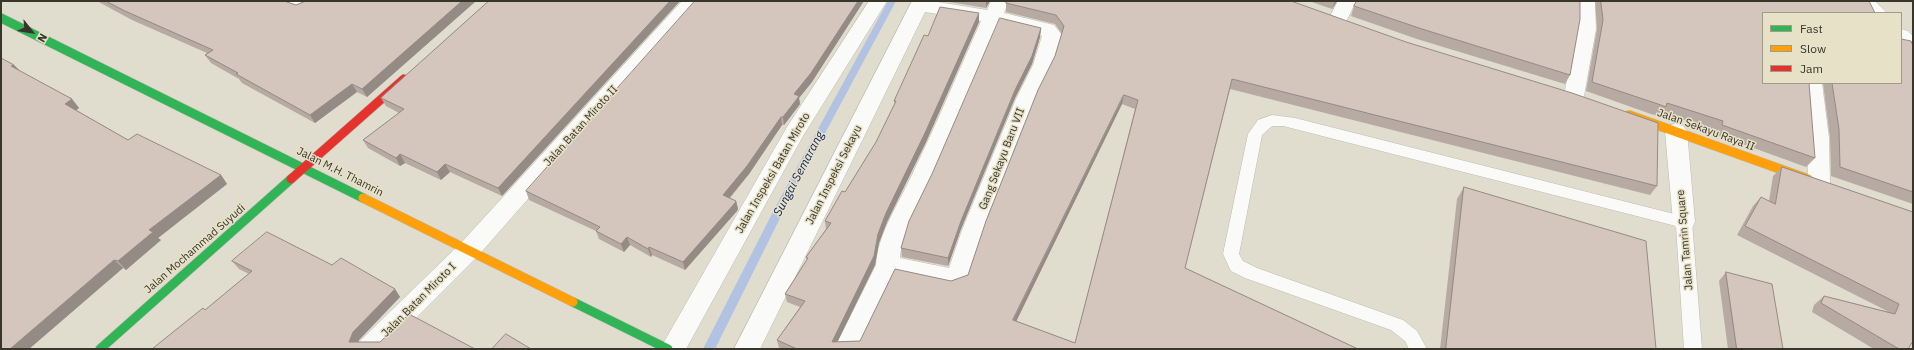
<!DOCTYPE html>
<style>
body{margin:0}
#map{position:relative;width:1914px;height:350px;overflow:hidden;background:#e0dcce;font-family:"IBM Plex Sans",sans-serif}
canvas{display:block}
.frame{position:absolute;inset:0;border:2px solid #38352b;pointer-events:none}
.legend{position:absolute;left:1762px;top:12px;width:140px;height:72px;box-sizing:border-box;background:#e7e1c7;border:1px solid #a19c89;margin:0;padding:5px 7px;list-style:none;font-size:12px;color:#38352b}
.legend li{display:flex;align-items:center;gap:8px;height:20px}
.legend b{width:20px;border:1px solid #a19c89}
.north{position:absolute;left:12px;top:12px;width:40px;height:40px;-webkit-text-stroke:3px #e7e1c7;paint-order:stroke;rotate:120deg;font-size:11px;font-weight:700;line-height:16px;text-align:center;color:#38352b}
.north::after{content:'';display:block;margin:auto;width:14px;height:18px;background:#38352b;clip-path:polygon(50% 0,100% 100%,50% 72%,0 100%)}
</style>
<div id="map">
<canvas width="1914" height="350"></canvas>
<div class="frame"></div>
<ul class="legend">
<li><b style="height:5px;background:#30b455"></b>Fast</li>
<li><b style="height:5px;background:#ff9f0a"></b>Slow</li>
<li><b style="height:5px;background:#e5322d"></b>Jam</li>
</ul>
<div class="north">N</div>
</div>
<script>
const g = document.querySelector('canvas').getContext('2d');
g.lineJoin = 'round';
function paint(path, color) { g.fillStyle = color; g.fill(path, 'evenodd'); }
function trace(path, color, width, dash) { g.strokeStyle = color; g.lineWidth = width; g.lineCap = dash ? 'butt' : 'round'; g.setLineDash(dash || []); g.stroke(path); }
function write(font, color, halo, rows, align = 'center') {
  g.font = font + ' "IBM Plex Sans",sans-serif'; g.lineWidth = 3; g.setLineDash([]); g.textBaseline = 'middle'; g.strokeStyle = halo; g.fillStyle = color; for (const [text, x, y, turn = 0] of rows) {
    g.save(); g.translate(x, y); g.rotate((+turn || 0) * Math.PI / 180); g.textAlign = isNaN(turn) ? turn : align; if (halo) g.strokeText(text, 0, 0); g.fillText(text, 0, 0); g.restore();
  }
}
paint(new Path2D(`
 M888 1H896L787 204 715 349H703L777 204Z`), '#b2c2e2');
const lane = new Path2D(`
 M1272 115 1295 118 1690 218 1692 222 1702 349H1684L1676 226 1283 126H1272L1262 135 1239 254 1243 261 1257 268 1403 320 1417 331 1427 349H1409L1405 341 1391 330 1245 278 1231 271 1223 254 1248 134 1258 120Z`);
const street = new Path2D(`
 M278 1H320L318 5 300 12 280 5Z
 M682 1H702L477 257 385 349H356L360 341 461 243Z
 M869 1H887L803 136 686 349H660L787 127Z
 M912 1H932L987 10 991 1H1009L1004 13 1054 25 1062 35 1053 65 1036 99 984 230 966 283 951 288 895 276 860 349H834L876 265C878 235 895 210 908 183 934 130 957 75 981 21L925 12 760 349H734ZM999 25 1042 36 1033 65 1016 99 962 230 949 268 900 258C902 231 920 206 931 182 954 130 976 77 999 25Z
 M1338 1H1356L1345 24 1338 26 1331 24 1328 20Z
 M1577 1H1595L1596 29 1584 96 1581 101 1574 103 1567 101 1564 96 1576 29Z
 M1855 1H1875L1887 13H1866Z
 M1901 29 1908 31 1913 36V54L1906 52 1901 47Z
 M1802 83H1822L1829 138 1830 182 1827 188 1819 190 1811 188 1808 182 1807 138Z
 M1676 123 1683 126 1687 131 1695 222 1692 228 1684 231 1676 228 1673 222 1665 131 1669 126Z`);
const fast = new Path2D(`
 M1 18 363 198
 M573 302 668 349
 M100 349 291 179`);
const slow = new Path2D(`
 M1629 115 1808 179
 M363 198 573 302`);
const jam = new Path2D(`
 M291 179 404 79`);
trace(lane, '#bebbb1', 1);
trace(street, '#bebbb1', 1);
trace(fast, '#bebbb1', 10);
trace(slow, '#bebbb1', 10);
trace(jam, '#bebbb1', 10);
paint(lane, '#fafaf8');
paint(street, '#fafaf8');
trace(fast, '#30b455', 9);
trace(slow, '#ff9f0a', 9);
trace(jam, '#e5322d', 9);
paint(new Path2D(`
 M97 1H284L296 5 306 1H476L367 97 357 92 315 123 242 83 239 79 211 63 205 55 207 53 132 20Z
 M489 1H680L502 196 450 172 441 180 405 163 400 166 368 148 363 140 399 113 386 106 381 98Z
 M949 1H990L986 8 949 2Z
 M1007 1 1657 186 1650 195 1230 89 1185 268 1358 349H780L779 348 777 340 800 307 787 302 785 294 807 260 806 257 826 229 825 221 845 192 876 142 895 104 894 101 928 36 979 22 926 142 887 222 879 243 875 265 837 342 860 341 951 281 968 275 1055 56 1062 34 1055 24 1006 12V3ZM1122 104 1135 109 1075 343 1016 321Z
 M1309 1H1337L1332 9Z
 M1595 1H1869L1763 13 1815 158 1806 167 1715 134 1716 130 1662 113 1660 116 1651 114 1586 91 1597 29Z
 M1354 6 1570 75 1565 84 1417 39 1351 16Z
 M1041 28 1040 37 1032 64 1015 98 961 229 948 266 902 257 901 248 932 174Z
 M1913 46V204L1831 176 1830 138 1823 83H1901Z
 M14 65 21 72 72 99 79 108 76 110 128 140 221 175 227 184 158 238 161 240 126 270 123 268 29 349H1Z
 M812 82 799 98 800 104 798 107 784 125H782L749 174 730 198 736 201 738 209 737 211 685 270 652 255 651 257 630 245 624 252 599 239 596 231 529 200 526 191Z
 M1782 167 1913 212 1908 349H1874L1812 312 1814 305 1824 296 1889 312 1737 235 1753 206 1761 197 1769 201 1773 176Z
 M1464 187 1656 349H1440L1457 199Z
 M232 261 332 265 395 289 400 297 359 340 358 342 152 349 205 310 249 274 239 269Z
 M1726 272 1783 349H1728L1719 281Z`), '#b6aaa3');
paint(new Path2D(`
 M462 1H476L367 97 362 89Z
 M670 1H680L502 196 498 188Z
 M858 1H864L812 82 799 98 800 104 784 125 783 117 794 94Z
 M986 1H990L986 8Z
 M1335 1H1337L1332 9Z
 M979 13V22L926 142 887 222 879 243 875 265 834 349 832 342 878 234 886 213Z
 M1041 28 1040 37 1032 64 1015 98 961 229 948 266V258L961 221Z
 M14 65 22 73 11 66Z
 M352 84 357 92 315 123 310 115Z
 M1124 95 1122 104 1013 328V320Z
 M72 99 79 108 73 113 65 104Z
 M781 117 782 125 749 174 725 203 723 195Z
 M400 154 405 163 400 166 396 158Z
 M445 164 450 172 441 180 437 172Z
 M221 175 227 184 158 238 161 240 126 270 118 261 149 230Z
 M736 201 738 209 737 211 685 270 683 262Z
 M627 237 630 245 624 252 621 244Z
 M649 247 652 255 651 257 648 249Z
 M114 260 123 268 29 349H10Z
 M395 289 400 297 359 340 356 349 349 342 353 332Z`), '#948b84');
const building = new Path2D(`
 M106 1H284L296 5 306 1H462L362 89 352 84 310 115 236 74 238 73 205 55 213 50 125 11Z
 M489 1H670L498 188 445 164 437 172 400 154 396 158 363 140 404 109 381 98Z
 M695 1H858L811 73 794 94 799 96 797 99 783 117H781L747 166 723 195 736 201 735 203 683 262 649 247 648 249 627 237 621 244 596 231 600 227 526 191Z
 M1007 1H1291L1406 42 1572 93 1658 123 1657 186 1232 79 1185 268 1358 349H797L777 340 805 301 785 294 808 258 806 257 831 223 825 221 842 191 845 192 876 142 896 101H894L924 35 928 36 940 7 979 13 925 133 886 213 878 234 874 256 832 342 860 341 895 269 951 281 968 275 986 221 1038 90 1055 56 1064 26 1056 15 1006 3ZM1124 95 1138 100 1075 343 1013 320Z
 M1357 1H1580V19L1570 75 1422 29 1354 6Z
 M1601 1H1869L1875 13H1763V83H1809L1815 158 1722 125 1723 121 1667 103 1666 107 1658 104 1592 82 1603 20Z
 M1000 18 1041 28 1032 56 1015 90 961 221 948 258 901 248 909 221 932 174Z
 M1901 39 1911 41 1913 46V192L1840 167 1839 129 1832 83H1901Z
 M1 58 14 65 11 66 72 99 65 104 128 140 137 134 221 175 149 230 153 232 118 261 114 260 10 349H1Z
 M1782 167 1913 212V341L1908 349H1899L1821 303 1824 296 1895 314 1899 304 1745 226 1761 197 1775 204Z
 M1464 187 1646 241 1656 349H1446Z
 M267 232 332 265 341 258 395 289 353 332 349 342H380L409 314 475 349H152L203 308 205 310 252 271 232 261Z
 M1726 272 1772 284 1783 349H1737Z
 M506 334 531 349H492Z`);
paint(building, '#d4c6bd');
trace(building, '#948b84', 1);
write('11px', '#38352b', '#e7e1c7', [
 ["Jalan Batan Miroto II",581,126,-48],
 ["Jalan Sekayu Raya II",1706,130,20],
 ["Gang Sekayu Baru VII",1002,159,-69],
 ["Jalan M.H. Thamrin",340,172,27],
 ["Jalan Inspeksi Batan Miroto",773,173,-60],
 ["Jalan Inspeksi Sekayu",834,175,-63],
 ["Jalan Tamrin Square",1685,240,-95],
 ["Jalan Mochammad Suyudi",195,249,-41],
 ["Jalan Batan Miroto I",419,300,-45]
]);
write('italic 12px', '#102863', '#e7e1c7', [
 ["Sungai Semarang",799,174,-62]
]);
</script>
